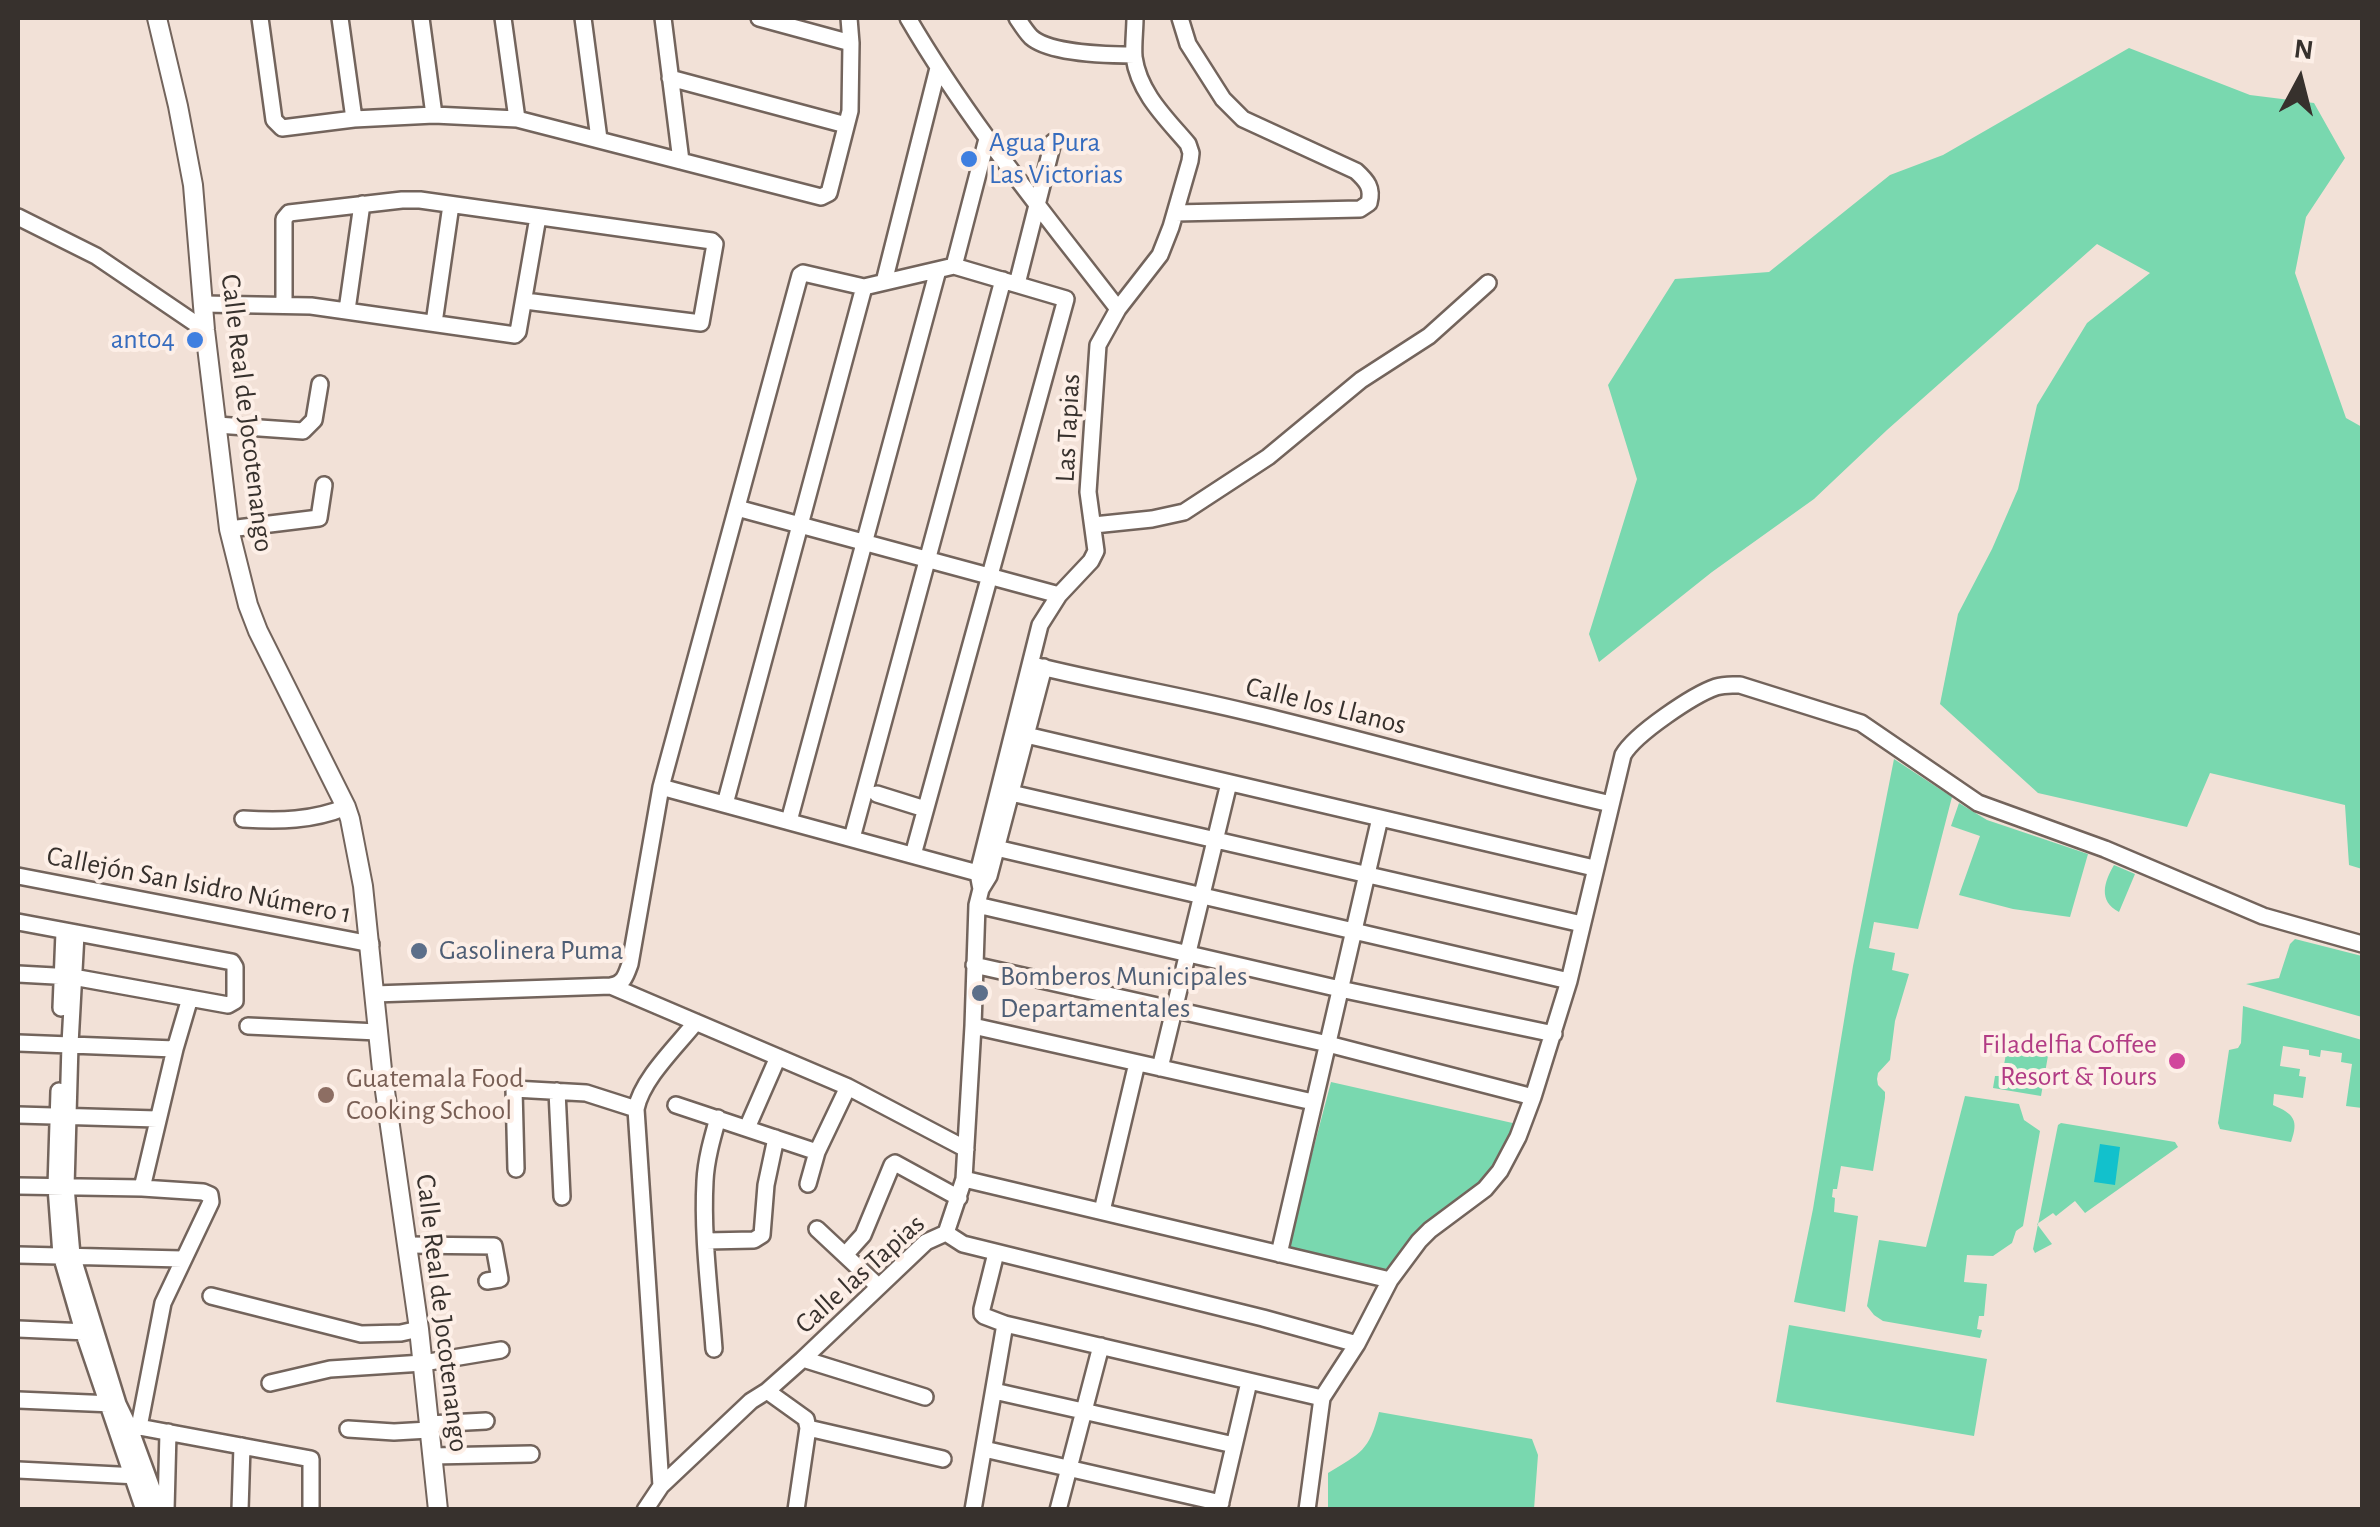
<!DOCTYPE html>
<meta charset="utf-8">
<style>
body{margin:0}
#map{position:relative;width:2380px;height:1527px;overflow:hidden;background:#f2e1d7;font-family:"Alegreya Sans",sans-serif}
canvas{display:block}
.frame{position:absolute;inset:0;border:20px solid #37312d;pointer-events:none}
.north{position:absolute;left:2250px;top:30px;width:100px;height:100px;-webkit-text-stroke:8px #fdefe7;paint-order:stroke;rotate:7deg;font-size:28px;font-weight:700;line-height:40px;text-align:center;color:#37312d}
.north::after{content:'';display:block;margin:auto;width:35px;height:45px;background:#37312d;clip-path:polygon(50% 0,100% 100%,50% 72%,0 100%)}
</style>
<div id="map">
<canvas width="2380" height="1527"></canvas>
<div class="frame"></div>
<div class="north">N</div>
</div>
<script>
const g = document.querySelector('canvas').getContext('2d');
g.lineJoin = 'round';
function paint(path, color) { g.fillStyle = color; g.fill(path, 'evenodd'); }
function trace(path, color, width, dash) { g.strokeStyle = color; g.lineWidth = width; g.lineCap = dash ? 'butt' : 'round'; g.setLineDash(dash || []); g.stroke(path); }
function write(font, color, halo, rows, align = 'center') {
  g.font = font + ' "Alegreya Sans",sans-serif'; g.lineWidth = 8; g.setLineDash([]); g.textBaseline = 'middle'; g.strokeStyle = halo; g.fillStyle = color; for (const [text, x, y, turn = 0] of rows) {
    g.save(); g.translate(x, y); g.rotate((+turn || 0) * Math.PI / 180); g.textAlign = isNaN(turn) ? turn : align; if (halo) g.strokeText(text, 0, 0); g.fillText(text, 0, 0); g.restore();
  }
}
paint(new Path2D(`
 M2129 48 2250 95 2314 103 2345 158 2306 217 2295 273 2346 418 2362 427V869L2349 865 2345 805 2210 773 2187 827 2038 793 1940 704 1958 614 1992 549 2018 489 2037 405 2087 323 2150 273 2097 244 1887 430 1814 499 1712 572 1599 662 1589 634 1637 479 1608 385 1675 279 1769 272 1890 175 1943 155Z
 M1894 759 1952 797 1918 929 1874 922 1869 948 1895 953 1892 970 1909 974 1895 1021 1890 1060 1878 1073 1877 1079 1878 1085 1885 1092V1098L1873 1171 1841 1166 1837 1189H1833L1832 1197 1835 1198 1834 1212 1858 1216 1845 1312 1794 1302 1813 1209 1853 966Z
 M1959 803 1987 820 2088 854 2070 917 2013 909 1959 895 1980 836 1951 826Z
 M2114 865 2135 874 2119 912C2098 901 2104 882 2114 865Z
 M2295 939 2362 956V1017L2246 984 2279 978 2290 944Z
 M2243 1006 2362 1040V1108L2346 1106 2352 1064 2341 1062 2342 1053 2321 1050 2320 1057 2309 1055V1050L2283 1046 2280 1066 2300 1069 2299 1076 2306 1077 2303 1098 2274 1094 2273 1105C2294 1114 2299 1120 2291 1142L2220 1129 2218 1123 2229 1050 2238 1048 2241 1043Z
 M2009 1037 2050 1044 2041 1096 1993 1088 1995 1076H2002Z
 M1331 1082 1517 1124 1492 1175 1426 1223 1384 1271 1287 1249Z
 M1965 1096 2019 1104 2024 1120 2040 1131 2023 1226 2016 1231 2012 1243 1993 1256 1967 1255 1964 1282 1987 1284 1984 1316H1979L1977 1329 1982 1330 1980 1338 1883 1321 1874 1315 1867 1306 1879 1240 1926 1247Z
 M2061 1123 2175 1142 2178 1147 2085 1213 2075 1201 2056 1216 2053 1213 2037 1224 2052 1244 2035 1253 2033 1249 2058 1125Z
 M1789 1325 1987 1359 1974 1436 1776 1402Z
 M1379 1412 1532 1439 1538 1455 1534 1509H1328V1473C1361 1453 1369 1451 1379 1412Z`), '#79d8af');
paint(new Path2D(`
 M2100 1144 2120 1147 2115 1185 2094 1182Z`), '#12c1cc');
const minor = new Path2D(`
 M260 18 274 120 282 128 354 119 434 115 517 119 821 197 829 193 850 111 851 43 849 18
 M340 18 354 119
 M421 18 434 115
 M503 18 517 119
 M583 18 599 139
 M663 18 681 161
 M759 18 851 43
 M908 18C968 121 1045 214 1118 309
 M1017 18C1021 24 1026 32 1031 37 1050 54 1110 55 1134 55
 M670 78 846 125
 M1175 213 1360 209 1369 203C1373 188 1367 181 1356 171L1243 119 1223 99 1188 44 1180 18
 M18 217 96 256 205 330
 M954 266 987 139
 M884 282 938 68
 M1017 284 1053 142
 M203 304 311 306 515 335 518 332 538 217
 M284 305V219L289 213 402 200H420L712 241 715 244 701 323 525 301
 M347 310 362 204
 M434 323 451 205
 M217 425 303 431 314 420 320 384
 M737 508 1059 595
 M1094 525 1152 519 1184 512 1268 457 1361 380 1429 336 1488 283
 M229 529 319 518 324 485
 M1037 666C1106 683 1177 695 1247 712 1369 741 1489 776 1611 804
 M1026 735 1594 868
 M661 787 985 875
 M1011 793 1582 924
 M877 794 925 809
 M725 804 864 287
 M243 819C280 821 312 821 346 807
 M789 821 938 270
 M852 838 1003 280
 M996 848 1569 981
 M18 876 371 944
 M981 889 978 873 1040 625 1059 595 1091 561 1096 551 1088 492 1098 345 1118 309 1160 255 1171 227 1190 161 1191 153 1188 144C1166 118 1139 93 1134 57 1133 45 1135 30 1135 18
 M977 905 1340 989 1554 1034
 M18 922 232 962 235 967V1001L228 1005 73 977 18 974
 M76 934 70 1044 66 1187 72 1255 118 1404 131 1431 160 1510
 M974 965 1328 1044 1533 1097
 M611 986C624 984 626 975 630 964L661 787 800 275 803 273 864 287 954 266 1066 299 913 855
 M374 994 611 986 848 1087 966 1149
 M61 1008 64 932
 M248 1026 378 1032
 M973 1026 1313 1102
 M18 1043 175 1049
 M1160 1068 1229 783
 M59 1091 56 1187 61 1255 83 1331 144 1510
 M557 1091 562 1197
 M676 1105 817 1152
 M18 1115 157 1119
 M747 1128 778 1057
 M516 1169 514 1089 586 1093 636 1109
 M964 1179 1390 1280
 M808 1184 817 1152 848 1087
 M18 1186 142 1188 203 1192 210 1195 211 1202 163 1303 139 1427
 M142 1188 175 1049 190 998
 M1102 1211 1137 1063
 M817 1229 878 1286
 M946 1233 963 1244 1263 1318 1357 1344
 M706 1241 754 1240 762 1235 766 1185 776 1138
 M407 1245 494 1246 500 1279 487 1281
 M996 1253 982 1309V1314L984 1316 1005 1324 1322 1398
 M1279 1254 1380 818
 M18 1255 182 1259
 M845 1255 863 1235 892 1165 895 1163 959 1198
 M211 1296 361 1334 401 1333 419 1329
 M18 1329 88 1332
 M714 1349C710 1293 702 1236 705 1181 706 1160 712 1139 718 1118
 M803 1359 925 1397
 M270 1383 330 1369 423 1363 501 1350
 M767 1391 806 1419 808 1428 796 1510
 M994 1391 1234 1445
 M18 1400 113 1404
 M429 1424 486 1421
 M808 1428 943 1459
 M348 1429 394 1432 429 1430
 M131 1431 139 1427 311 1459V1510
 M984 1449 1221 1503
 M432 1456 531 1454
 M18 1470 138 1476
 M661 1486 636 1109C642 1079 676 1047 696 1022
 M166 1510 168 1432
 M240 1510 242 1446
 M645 1510 661 1486 751 1401 767 1391 803 1359 926 1242 946 1233 964 1179 973 1026 977 905 981 889 989 876 1044 667
 M973 1510 1005 1324
 M1058 1510 1101 1346
 M1219 1510 1249 1382
 M1307 1510 1322 1398 1357 1344 1390 1280 1419 1241 1430 1230 1485 1189 1500 1171 1518 1137 1533 1097 1569 981 1623 755C1635 734 1693 695 1716 687 1725 684 1732 685 1740 685L1861 723 1978 803 2105 849 2263 916 2362 944`);
const major = new Path2D(`
 M157 18 178 106 193 185 205 330 229 529 248 605 258 631 346 807 350 819 363 886 382 1070 419 1329 438 1510`);
trace(minor, '#73645c', 20);
trace(major, '#73645c', 22);
trace(minor, '#fff', 15);
trace(major, '#fff', 18);
for (const [x, y, r, color] of [
 [969,159,10,"#3f7fe0"],
 [195,340,10,"#3f7fe0"],
 [419,951,10,"#5c6f8a"],
 [980,993,10,"#5c6f8a"],
 [2177,1061,10,"#d1479c"],
 [326,1095,10,"#8d6e63"]
]) { const dot = new Path2D(); dot.arc(x, y, r, 0, 2 * Math.PI); g.fillStyle = color; g.fill(dot); trace(dot, '#fdefe7', 4); }
write('28px', '#366cbe', '#fdefe7', [
 ["Agua Pura",989,143],
 ["Las Victorias",989,175],
 ["ant04",175,340,"right"]
], 'left');
write('28px', '#37312d', '#fdefe7', [
 ["Calle Real de Jocotenango",247,413,83],
 ["Las Tapias",1068,428,-87],
 ["Calle los Llanos",1326,706,14],
 ["Callejón San Isidro Número 1",199,885,11],
 ["Calle las Tapias",860,1274,-42],
 ["Calle Real de Jocotenango",442,1313,83]
]);
write('28px', '#4e5e75', '#fdefe7', [
 ["Gasolinera Puma",439,951],
 ["Bomberos Municipales",1000,977],
 ["Departamentales",1000,1009]
], 'left');
write('28px', '#b23c85', '#fdefe7', [
 ["Filadelfia Coffee",2157,1045],
 ["Resort & Tours",2157,1077]
], 'right');
write('28px', '#785e54', '#fdefe7', [
 ["Guatemala Food",346,1079],
 ["Cooking School",346,1111]
], 'left');
</script>
